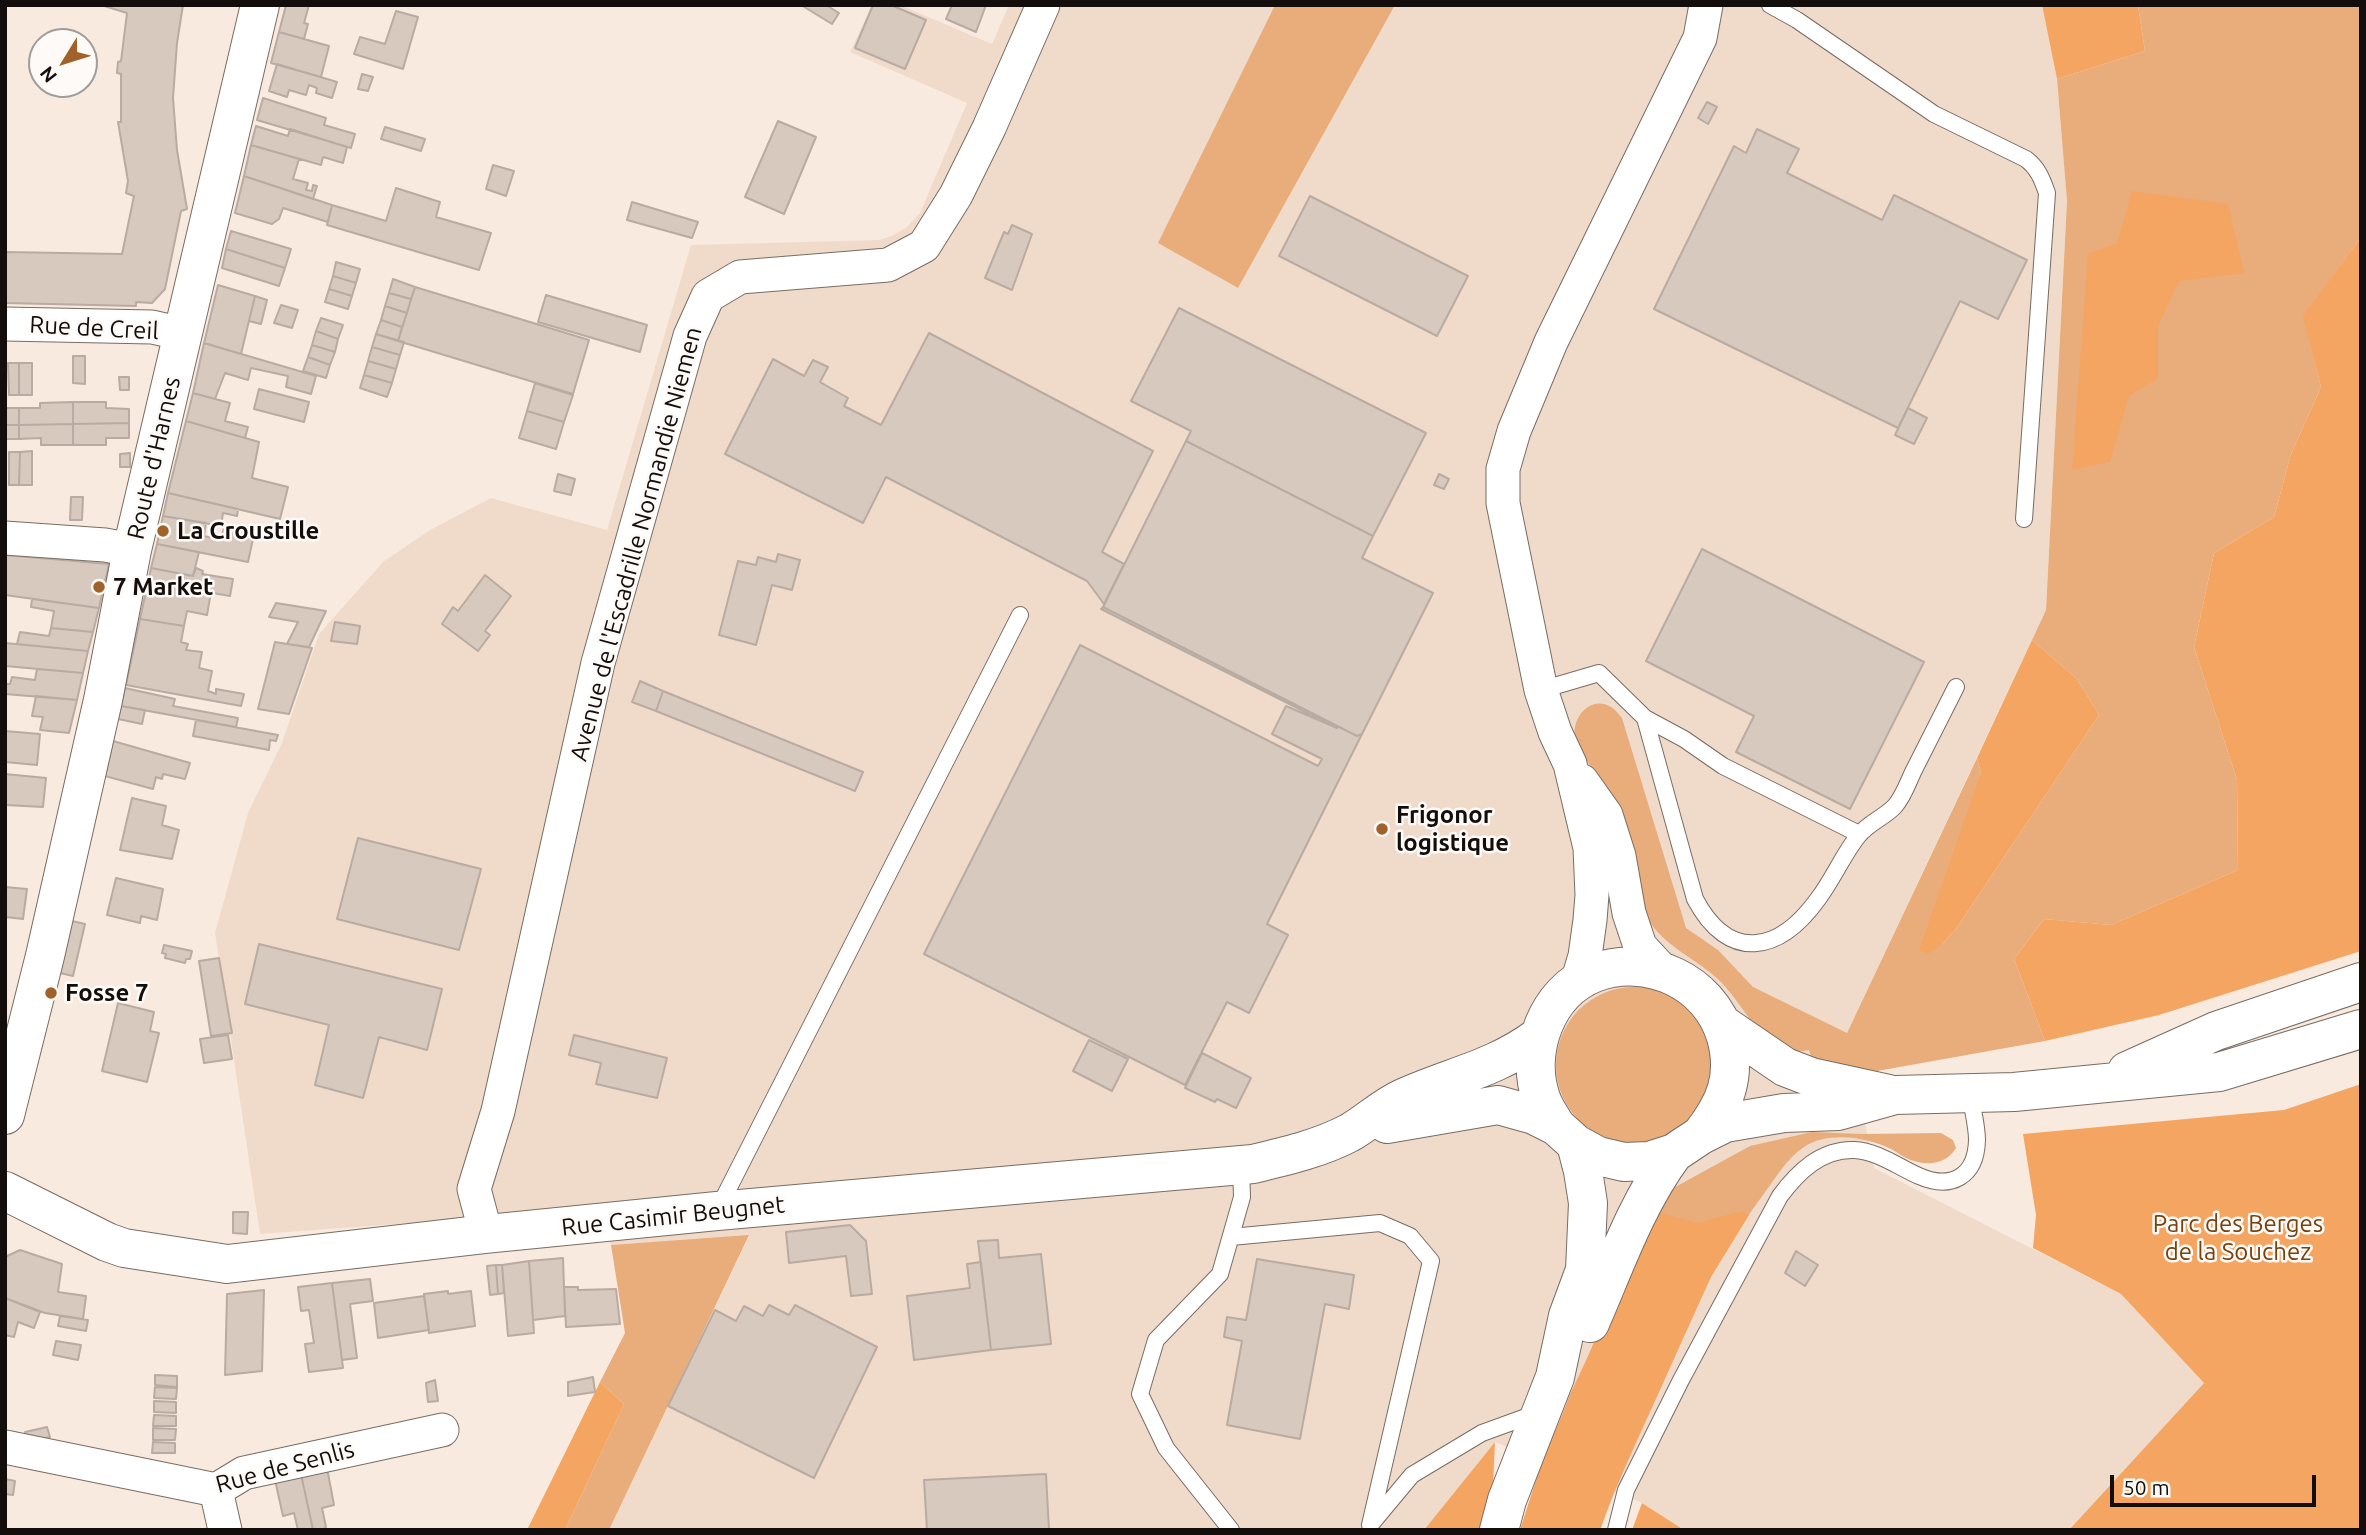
<!DOCTYPE html>
<style>
body{margin:0}
#map{position:relative;width:2366px;height:1535px;overflow:hidden;background:#f9eadf;font-family:Ubuntu,sans-serif}
canvas{display:block}
.frame{position:absolute;inset:0;border:7px solid #130e0b;pointer-events:none}
.north{position:absolute;left:28px;top:28px;width:70px;height:70px;box-sizing:border-box;background:#fdfaf8;border:2px solid #9f9c99;border-radius:50%;rotate:232deg;font-size:19px;font-weight:700;line-height:28px;text-align:center;color:#130e0b}
.north::after{content:'';display:block;margin:auto;width:24px;height:32px;background:#a16229;clip-path:polygon(50% 0,100% 100%,50% 72%,0 100%)}
.scale{position:absolute;left:2110px;top:1475px;width:206px;height:32px;box-sizing:border-box;border:4px solid #130e0b;border-top:0;padding-left:9px;font-size:21px;line-height:24px;white-space:nowrap;color:#130e0b;-webkit-text-stroke:5px #fdfaf8;paint-order:stroke}
</style>
<div id="map">
<canvas width="2366" height="1535"></canvas>
<div class="frame"></div>
<div class="north">N</div>
<div class="scale">50 m</div>
</div>
<script>
const g = document.querySelector('canvas').getContext('2d');
g.lineJoin = 'round';
function paint(path, color) { g.fillStyle = color; g.fill(path, 'evenodd'); }
function trace(path, color, width, dash) { g.strokeStyle = color; g.lineWidth = width; g.lineCap = dash ? 'butt' : 'round'; g.setLineDash(dash || []); g.stroke(path); }
function write(font, color, halo, rows, align = 'center') {
  g.font = font + ' Ubuntu,sans-serif'; g.lineWidth = 5; g.setLineDash([]); g.textBaseline = 'middle'; g.strokeStyle = halo; g.fillStyle = color; for (const [text, x, y, turn = 0] of rows) {
    g.save(); g.translate(x, y); g.rotate((+turn || 0) * Math.PI / 180); g.textAlign = isNaN(turn) ? turn : align; if (halo) g.strokeText(text, 0, 0); g.fillText(text, 0, 0); g.restore();
  }
}
paint(new Path2D(`
 M872 5H900L992 44 1009 5H1275L1159 243 1238 288 1395 5H2042L2057 79 2067 201 2046 610 1847 1033 1874 1168 2121 1294 2204 1383 2069 1530H1684L1642 1503 1495 1442 1424 1530H609L749 1236 611 1245 602 1209 260 1234 215 933 248 813 282 743 319 634 383 562 430 530 491 498 607 530 691 245 879 240 892 236 907 227 920 213 967 103 850 52Z`), '#f0dbcb');
paint(new Path2D(`
 M1275 5H1395L1238 288 1158 243Z
 M2138 5H2361V237L2304 316 2321 387 2291 454 2274 517 2214 553 2194 647 2237 780 2238 870 2111 925 2044 919 2014 959 2045 1041 1855 1075 1812 1060 1809 1050C1796 1053 1785 1051 1774 1043 1752 1027 1739 1001 1721 982 1700 961 1669 949 1651 924 1641 911 1636 891 1630 875 1618 842 1609 806 1595 774 1589 762 1577 749 1575 736 1572 717 1591 695 1611 707 1615 709 1619 715 1622 718L1686 928 1718 950 1753 987 1847 1033 1977 758 1981 773 1942 944 1956 929 2099 715 2077 679 2032 640 2046 610 2067 201 2057 79 2145 51Z
 M1556 1065a78 78 0 1 1 156 0a78 78 0 1 1-156 0Z
 M1812 1132 1862 1134 1941 1133 1953 1140 1956 1148C1947 1163 1931 1166 1914 1161 1906 1159 1898 1153 1891 1149 1866 1137 1828 1131 1804 1147 1786 1159 1775 1179 1763 1195 1744 1221 1726 1249 1711 1276 1693 1311 1679 1348 1663 1383 1641 1432 1618 1480 1600 1530H1520L1570 1394 1668 1191 1750 1146Z
 M749 1235 609 1530H565L624 1404 600 1382 625 1333 611 1245Z`), '#e9ac7b');
paint(new Path2D(`
 M2042 5H2138L2145 51 2057 79Z
 M2132 191 2228 204 2244 273 2179 281 2158 326V378L2129 396 2110 462 2072 470 2088 254 2117 243Z
 M2361 237V951L2159 1015 2045 1041 2014 959 2044 919 2111 925 2238 870 2237 780 2194 647 2214 553 2274 517 2291 454 2321 387 2303 316Z
 M2032 640 2077 679 2099 715 1956 929 1942 944 1928 954 1919 950 1981 773 1977 758Z
 M2361 1084V1530H2069L2204 1383 2121 1294 2033 1248 2036 1215 2023 1134 2284 1110Z
 M1652 1210 1697 1223 1742 1211 1749 1215 1711 1277 1614 1491 1600 1530H1520L1542 1461Z
 M600 1382 624 1404 565 1530H527Z
 M1495 1442 1492 1508 1485 1530H1424Z
 M1642 1503 1684 1530H1632Z`), '#f5a562');
const building = new Path2D(`
 M101 5H183L177 43 173 98 177 150 187 209 181 211 165 289 152 303 136 302V306L5 303V252L122 254 134 196 126 193 128 181 118 122H121V74L117 73 118 62 121 61 127 13Z
 M286 5H309L304 23 308 24 304 39 279 32Z
 M801 5H826L839 13 832 24Z
 M873 5H891L926 20 905 69 855 48Z
 M952 5H986L976 32 946 19Z
 M396 11 418 17 403 69 354 54 360 37 385 44Z
 M279 32 329 46 321 77 271 63Z
 M277 64 337 82 332 98 316 93 317 88 309 85 306 95 289 90 287 97 269 91Z
 M362 74 373 77 368 91 358 89Z
 M263 98 326 118 324 125 355 134 351 148 257 120Z
 M1707 102 1717 107 1708 124 1698 118Z
 M778 121 816 137 784 214 745 197Z
 M256 126 288 136 290 129 347 147 343 163 323 157 321 165 251 145Z
 M385 127 425 139 421 151 381 139Z
 M1757 129 1799 149 1787 173 1882 220 1894 195 2027 260 1998 319 1960 301 1898 428 1654 309 1734 146 1746 153Z
 M251 145 299 159 293 179 308 183 306 190 312 191 313 185 317 186 313 199 244 176Z
 M493 165 514 171 506 196 486 189Z
 M244 176 332 205 328 222 283 208 279 219 272 224 235 213Z
 M396 188 440 202 436 217 491 233 479 270 327 225 332 205 386 221Z
 M1310 196 1468 276 1437 336 1279 256Z
 M632 202 698 222 692 238 627 220Z
 M1012 225 1032 234 1012 290 985 278 1004 232 1008 234Z
 M231 231 291 249 285 268 226 249Z
 M226 249 285 268 279 286 222 268Z
 M336 262 360 269 356 283 333 276Z
 M333 276 356 283 352 296 329 289Z
 M393 279 415 287 411 299 389 293Z
 M218 285 255 296 241 354 204 343Z
 M415 287 589 340 573 394 398 341Z
 M329 289 352 296 348 309 325 302Z
 M389 293 411 299 407 313 385 306Z
 M546 295 647 325 640 352 538 322Z
 M255 296 267 300 261 324 249 321Z
 M281 305 298 310 292 328 274 323Z
 M385 306 407 313 402 327 381 320Z
 M1179 308 1426 433 1373 536 1186 441 1191 431 1131 401Z
 M321 318 343 325 338 339 316 331Z
 M381 320 402 327 398 341 376 334Z
 M316 331 338 339 335 352 312 345Z
 M929 333 1153 451 1102 552 1124 564 1104 604 1087 581 886 477 863 523 725 454 773 359 804 376 813 360 828 367 820 382 848 398 844 406 881 425Z
 M376 334 404 342 400 355 372 347Z
 M204 343 316 376 311 394 286 387 288 376 251 368 248 380 225 373 215 399 193 393Z
 M312 345 335 352 330 365 308 357Z
 M372 347 400 355 396 369 368 361Z
 M73 356H85V384L73 383Z
 M308 357 330 365 326 378 303 371Z
 M368 361 396 369 392 383 364 375Z
 M8 363H19V395H9Z
 M19 363H32V395H19Z
 M364 375 392 383 387 397 360 388Z
 M119 377H129V390H120Z
 M535 383 573 395 564 422 527 411Z
 M259 389 309 402 304 422 254 409Z
 M193 393 230 403 225 421 248 427 245 438 186 421Z
 M73 402H106V408L129 409V423L73 424Z
 M73 402V424L19 425V408H40V403Z
 M5 408H19V425H5Z
 M1908 408 1927 418 1914 444 1895 435Z
 M527 411 564 422 556 449 519 438Z
 M186 421 259 442 252 478 288 487 280 519 168 493Z
 M129 423V438H106V445H73V424Z
 M73 424V445H41V438L19 439V425Z
 M5 425H19V439H5Z
 M1186 441 1373 536 1362 558 1433 593 1362 734 1357 736 1103 607Z
 M32 451V485H19L20 452Z
 M9 452H20L19 485H9Z
 M130 453V467H120V454Z
 M558 474 575 479 571 495 554 491Z
 M1439 474 1449 479 1444 489 1434 485Z
 M168 493 238 509 237 516 223 513 221 526 163 516Z
 M71 497H83L82 520H70Z
 M163 516 206 523 204 536 221 540 224 527 254 534 248 562 157 544Z
 M157 544 199 552 193 576 151 568Z
 M1702 549 1924 662 1850 809 1736 752 1754 716 1646 661Z
 M778 554 800 560 792 590 772 585 756 645 719 635 738 561 756 565 758 557 776 562Z
 M5 555 109 564 99 608 5 595Z
 M151 568 193 576 196 568 203 571 202 574 233 579 230 596 148 582Z
 M485 575 511 596 485 631 490 635 478 651 442 624 453 607 458 611Z
 M148 582 211 592 207 615 187 611 184 626 140 619Z
 M32 599 99 608 93 632 51 628 54 611 31 607Z
 M276 603 326 611 309 647 287 644 298 622 269 617Z
 M1103 607 1357 736 1362 734 1267 924 1288 935 1249 1013 1227 1002 1185 1085 924 954 1080 645 1318 766 1322 759 1272 734 1286 706 1337 728 1101 609Z
 M140 619 184 626 181 642 188 644 186 650 202 652 199 668 212 671 208 691 216 694V689L244 694 241 706 126 685Z
 M335 622 360 626 357 644 331 641Z
 M51 628 93 632 88 651 17 644 20 632 49 636Z
 M275 642 312 648 289 714 258 709Z
 M5 643 88 651 83 673 5 666Z
 M37 669 83 673 77 700 5 694V684H10L12 677 35 680Z
 M640 681 663 691 656 711 632 702Z
 M125 688 175 699 173 706 238 718 236 727 121 706Z
 M663 691 863 772 855 791 656 711Z
 M36 696 77 700 69 733 40 730 43 717 32 716Z
 M121 706 145 710 142 724 118 719Z
 M196 720 278 735 276 741 270 740 269 750 193 736Z
 M5 731 40 734 37 765 5 762Z
 M113 741 190 763 185 779 163 774 162 779 156 777 153 789 105 776Z
 M5 774 46 778 43 807 5 805Z
 M132 798 166 806 162 825 179 830 172 859 120 850Z
 M358 838 481 869 459 950 337 919Z
 M116 878 163 889 157 920 141 916 140 923 107 915Z
 M5 887 27 889 23 919 5 917Z
 M72 921 85 924 73 976 60 973Z
 M259 944 442 989 427 1050 379 1037 363 1098 315 1085 329 1025 245 1004Z
 M164 945 192 951 190 959H186L185 963 165 958 166 954 162 953Z
 M219 958 232 1033 211 1036 199 961Z
 M118 1003 154 1012 150 1031 159 1033 147 1082 102 1071Z
 M228 1035 232 1059 204 1063 200 1039Z
 M574 1035 667 1058 657 1098 596 1084 601 1063 569 1055Z
 M1089 1040 1128 1059 1112 1091 1073 1071Z
 M1202 1053 1251 1078 1236 1108 1217 1099 1215 1102 1185 1088Z
 M233 1212H248L247 1234 233 1233Z
 M850 1225 866 1241 872 1294 851 1296 846 1256 789 1263 786 1232Z
 M998 1240 999 1258 1041 1254 1051 1344 991 1350 978 1241Z
 M20 1250 62 1264 58 1292 86 1296 83 1319 45 1313 5 1298V1257Z
 M1796 1251 1818 1265 1805 1286 1785 1273Z
 M563 1258 565 1316 533 1320 529 1261Z
 M1257 1259 1354 1275 1349 1309 1325 1304 1300 1439 1227 1425 1242 1341 1224 1337 1227 1317 1246 1320Z
 M529 1261 534 1333 508 1336 502 1265Z
 M981 1262 991 1350 914 1360 907 1296 970 1288 967 1264Z
 M496 1265 498 1294 490 1295 487 1266Z
 M496 1265H502L504 1293 498 1294Z
 M370 1279 373 1301 350 1304 357 1358 342 1360 332 1283Z
 M332 1283 343 1368 309 1372 305 1344 314 1343 309 1310 301 1311 298 1287Z
 M564 1287H578V1290L616 1289 620 1324 566 1327Z
 M264 1290 262 1371 225 1375 227 1294Z
 M448 1291V1294L471 1291 475 1326 429 1333 424 1294Z
 M424 1296 429 1330 378 1338 374 1303Z
 M5 1298 40 1312 34 1328 18 1322 14 1337 5 1335Z
 M769 1305 789 1315 795 1305 877 1347 814 1478 668 1406 715 1310 736 1321 744 1306 763 1316Z
 M60 1316 88 1320 86 1331 58 1326Z
 M56 1341 81 1345 78 1360 53 1355Z
 M155 1375 177 1376V1387L155 1385Z
 M593 1377 595 1392 568 1396V1382Z
 M435 1380 438 1401 428 1402 426 1383Z
 M155 1387 177 1388 176 1399 154 1398Z
 M154 1401 176 1402V1413L154 1412Z
 M154 1415 176 1416V1426H153Z
 M47 1427 50 1437 28 1442 25 1432Z
 M153 1428 176 1429 175 1440H153Z
 M153 1442 175 1443V1453H152Z
 M327 1468 334 1505 322 1508 326 1527 323 1530H313L301 1474Z
 M301 1474 313 1530H298L294 1513 283 1516 275 1480Z
 M1046 1474 1049 1530H927L924 1480Z
 M5 1479 15 1481 13 1495 5 1494Z`);
paint(building, '#d8c9be');
trace(building, '#b9aba1', 2);
const lane = new Path2D(`
 M1770 5 1797 20 1934 114 2026 159C2038 168 2042 179 2047 193L2024 519
 M1541 690 1599 673 1645 718 1684 739 1723 766 1859 834
 M1645 718 1695 899C1729 963 1779 953 1818 899 1833 879 1843 855 1858 836 1868 823 1885 817 1895 806 1903 797 1908 783 1913 772 1927 744 1942 715 1956 687
 M718 1209 1020 615
 M1231 1237 1380 1223 1410 1236 1431 1261 1370 1525
 M1372 1523 1412 1475 1482 1433 1537 1413
 M1231 1530 1166 1448 1140 1394 1156 1340 1220 1274 1242 1197 1241 1166
 M1616 1530 1626 1490 1681 1380 1780 1196C1798 1172 1821 1149 1854 1150 1878 1151 1898 1167 1919 1176 1951 1190 1976 1177 1977 1140 1977 1125 1972 1108 1970 1092`);
const street = new Path2D(`
 M5 324 152 327 183 334
 M5 538 105 545 132 550
 M1582 781 1606 815 1619 856 1629 913 1640 946 1663 971
 M1577 983 1585 956 1590 920 1592 895 1590 848 1570 764 1555 732 1541 690 1503 503V469L1514 431 1551 342 1700 38 1706 5
 M486 1234 474 1189 498 1111 598 663 690 336 708 296 740 277 888 265 924 246 956 195 989 128 1043 5
 M5 1447 216 1490 244 1473 442 1430
 M216 1490 225 1530`);
const secondary = new Path2D(`
 M1722 1024 1785 1067 1811 1077 1889 1094
 M2127 1071 2216 1031 2361 982
 M5 1115 45 956 103 700 132 550 260 5
 M1387 1124 1498 1105 1534 1115 1556 1126 1576 1144 1598 1156 1624 1162 1649 1161 1674 1153 1701 1135 1725 1123 1784 1113 1838 1111 1895 1095 2014 1092 2219 1072 2361 1029
 M1556 1126C1551 1117 1544 1108 1541 1098 1525 1052 1546 992 1594 973 1647 953 1710 981 1726 1037 1737 1077 1725 1104 1701 1135
 M5 1191 107 1242 124 1248 227 1264 486 1234 717 1211 1253 1164C1286 1156 1318 1149 1349 1133 1367 1123 1383 1107 1403 1098 1451 1076 1493 1070 1538 1037
 M1590 1323C1615 1266 1636 1204 1674 1153
 M1499 1530 1507 1500 1555 1377 1568 1316 1585 1270 1588 1203 1583 1171 1576 1144`);
trace(lane, '#796c63', 18);
trace(street, '#796c63', 35);
trace(secondary, '#796c63', 40);
trace(lane, '#fff', 16);
trace(street, '#fff', 33);
trace(secondary, '#fff', 38);
for (const [x, y, r, color] of [
 [163,531,7,"#a16229"],
 [99,587,7,"#a16229"],
 [1382,829,7,"#a16229"],
 [51,993,7,"#a16229"]
]) { const dot = new Path2D(); dot.arc(x, y, r, 0, 2 * Math.PI); g.fillStyle = color; g.fill(dot); trace(dot, '#fdfaf8', 2.5); }
write('24px', '#130e0b', '#fdfaf8', [
 ["Rue de Creil",94,328,3],
 ["Route d'Harnes",154,458,-77],
 ["Avenue de l'Escadrille Normandie Niemen",636,544,-75],
 ["Rue Casimir Beugnet",673,1216,-6],
 ["Rue de Senlis",285,1467,-15]
]);
write('bold 24px', '#130e0b', '#fdfaf8', [
 ["La Croustille",177,531],
 ["7 Market",113,587],
 ["Frigonor",1396,815],
 ["logistique",1396,843],
 ["Fosse 7",65,993]
], 'left');
write('24px', '#76420f', '#fdfaf8', [
 ["Parc des Berges",2238,1224],
 ["de la Souchez",2238,1252]
]);
</script>
